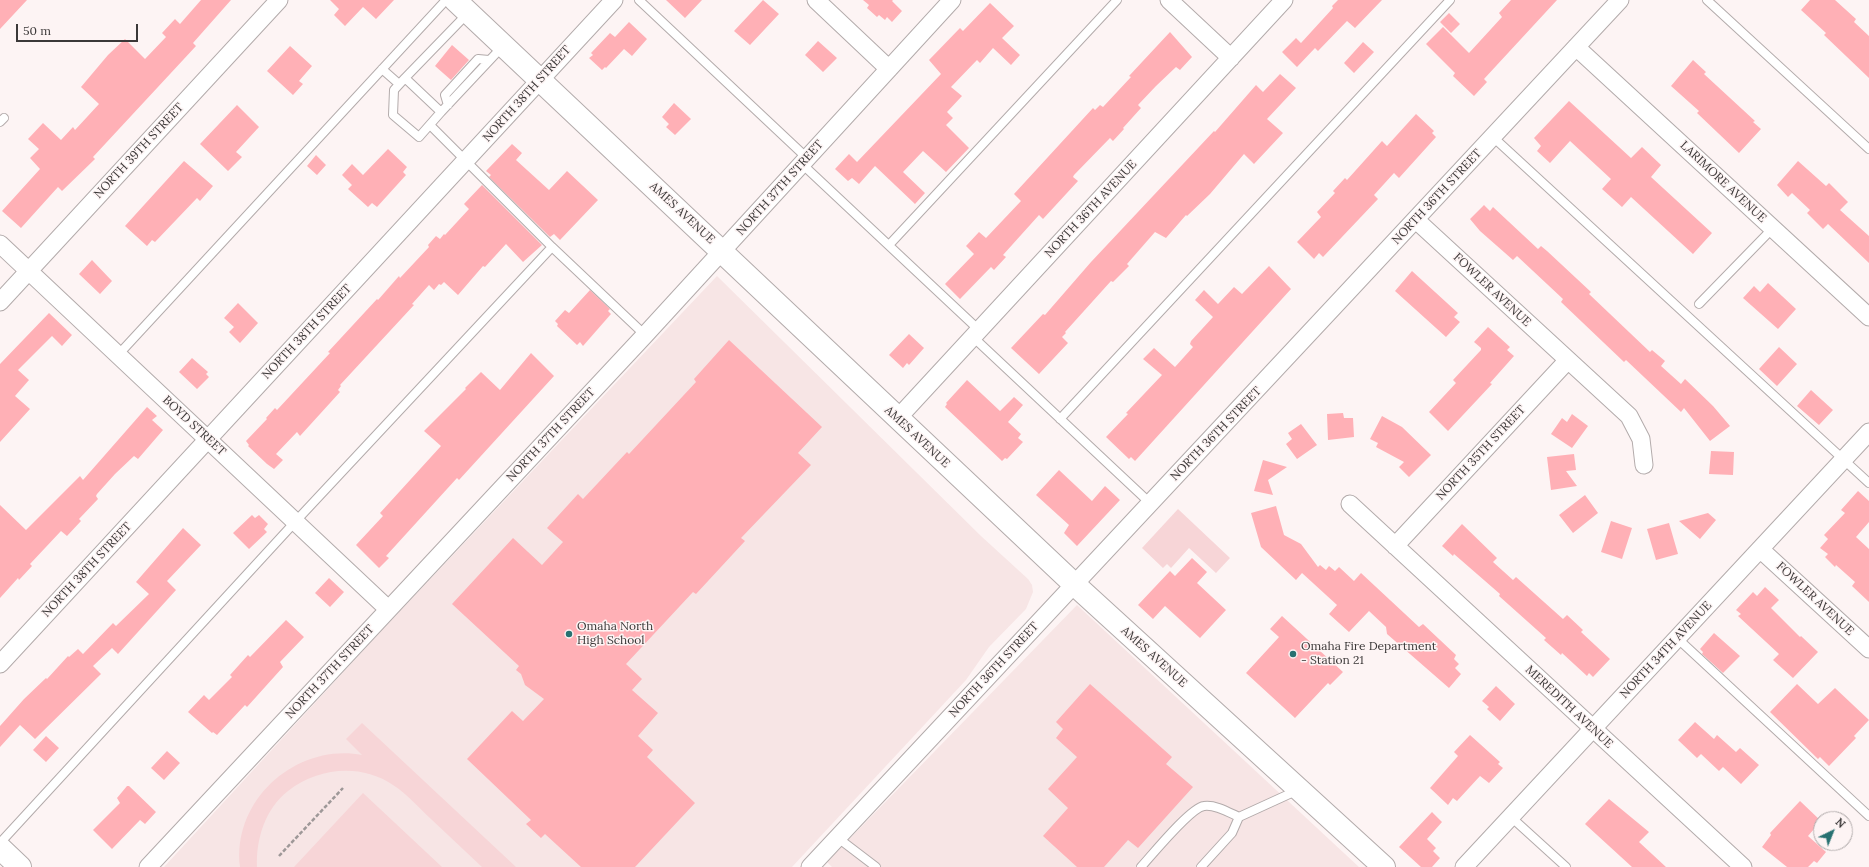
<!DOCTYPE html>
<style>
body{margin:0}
#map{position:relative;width:1869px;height:867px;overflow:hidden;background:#fdf4f4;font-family:Lora,serif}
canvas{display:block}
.north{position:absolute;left:1813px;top:811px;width:40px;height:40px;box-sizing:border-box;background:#fdf4f4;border:1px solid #afa9a9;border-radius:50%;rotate:43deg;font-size:11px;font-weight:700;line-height:16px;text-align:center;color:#3b3838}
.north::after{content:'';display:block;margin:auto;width:14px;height:18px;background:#277171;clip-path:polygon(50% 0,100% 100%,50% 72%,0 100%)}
.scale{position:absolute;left:16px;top:24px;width:122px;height:18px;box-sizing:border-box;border:2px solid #3b3838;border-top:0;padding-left:5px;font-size:12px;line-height:14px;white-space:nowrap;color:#3b3838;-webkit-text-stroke:3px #fdf4f4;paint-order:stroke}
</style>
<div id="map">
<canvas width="1869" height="867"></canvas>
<div class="north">N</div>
<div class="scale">50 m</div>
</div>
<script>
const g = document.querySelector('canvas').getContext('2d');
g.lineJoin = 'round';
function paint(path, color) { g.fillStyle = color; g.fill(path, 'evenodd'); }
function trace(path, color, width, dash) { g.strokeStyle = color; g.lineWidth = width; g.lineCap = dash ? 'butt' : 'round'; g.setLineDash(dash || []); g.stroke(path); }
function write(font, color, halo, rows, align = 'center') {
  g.font = font + ' Lora,serif'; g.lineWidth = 3; g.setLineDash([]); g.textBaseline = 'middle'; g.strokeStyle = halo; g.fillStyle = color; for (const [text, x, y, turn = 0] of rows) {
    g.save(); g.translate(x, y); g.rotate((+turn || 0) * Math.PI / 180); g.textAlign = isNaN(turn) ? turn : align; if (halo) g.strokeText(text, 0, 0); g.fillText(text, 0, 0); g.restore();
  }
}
paint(new Path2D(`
 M717 276 981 536 1028 579 1032 585 1033 592 1026 609 989 647 966 680 792 867H164L383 629Z
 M1077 605 1359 867H832L827 862Z`), '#f7e5e5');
paint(new Path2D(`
 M1178 509 1230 558 1216 573 1189 548 1171 568 1167 564 1163 568 1142 548Z
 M362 723 516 867H482C465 851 448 835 431 819 419 808 407 794 393 785 360 763 318 768 288 791 265 809 256 839 257 867H240C232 799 297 743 362 755L346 739Z
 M363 793 442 867H294Z`), '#f7d5d7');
paint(new Path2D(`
 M0 0H27L0 29Z
 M201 0H231L193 43 196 46 93 157 95 159 62 191 58 187 21 228 2 211 40 169 30 158 39 149 28 139 43 123 61 140 73 127 75 130 99 104 81 87 108 55 125 39 145 59 166 37 162 33 175 19 180 24Z
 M330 0H394L376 19 363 7 345 26 334 15 339 9Z
 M666 0H702L685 18Z
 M763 0 779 14 750 45 734 31Z
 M863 0H893L892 1 902 11 892 22 887 17 885 20 879 15 877 17 867 8 869 5Z
 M1338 0H1382L1355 28 1347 21 1318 51 1315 48 1297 67 1282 52 1296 38 1301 43 1333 8 1332 6Z
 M1511 0H1557L1484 79 1487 82 1474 96 1453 76 1455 73 1426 44 1443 27 1469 53 1502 17 1499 13Z
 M1810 0H1835L1856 19 1854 22 1869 36V78L1824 35 1826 33 1801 10Z
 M990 3 1014 26 1002 38 1020 55 1011 65 993 48 980 63 977 60 951 87 962 96 947 112 953 118 946 125 969 148 946 172 923 151 903 172 925 193 915 204 875 166 859 184 852 178 848 181 835 169 849 154 857 162 941 74 929 60 960 28 963 31Z
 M1449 13 1460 24 1451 33 1440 22Z
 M629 22 647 39 632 56 624 49 606 68 605 67 602 70 589 58 593 55 591 53 610 33 615 37Z
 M1170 32 1192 57 1180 70 1176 67 1156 86 1138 105 1141 108 1123 128 1124 129 1113 141 1110 138 1074 175 1073 177 1078 181 1055 206 1043 219 1039 215 1003 255 1006 257 994 270 991 267 960 299 945 284 974 254 966 246 979 232 986 238 1021 201 1014 194 1093 108 1095 110 1100 105 1103 107 1131 77 1129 76Z
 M818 41 837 58 823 72 805 55Z
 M1363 42 1374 52 1354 73 1344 63Z
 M452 45 469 60 451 80 435 66Z
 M290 46 312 66 299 81 303 84 293 95 267 71Z
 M1693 60 1706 72 1704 74 1755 121 1753 122 1761 129 1739 153 1697 113 1699 111 1671 86Z
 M1280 74 1296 88 1267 119 1283 133 1254 164 1244 154 1210 194 1187 216 1186 215 1166 238 1155 232 1127 264 1129 266 1113 282 1111 281 1065 332 1066 333 1062 337 1068 343 1039 374 1011 348 1043 314 1045 315 1091 262 1214 131 1215 132 1256 85 1263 92Z
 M1569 101 1631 158 1642 147 1661 165 1651 177 1712 233 1693 254 1631 197 1622 207 1602 189 1611 179 1570 141 1550 163 1537 151 1541 146 1534 138Z
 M674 103 691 119 675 135 666 127 669 124 662 117Z
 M237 105 259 127 236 152 242 157 228 171 200 144Z
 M1416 114 1434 131 1432 133 1436 137 1399 178 1394 173 1374 195 1378 199 1323 257 1319 253 1314 259 1297 242 1321 217 1317 212 1335 193 1333 191 1345 178 1347 180 1382 141 1387 146Z
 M512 144 522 153 516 160 549 190 567 171 598 200 560 240 554 234 550 237 489 177 491 175 486 171Z
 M388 149 407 167 403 172 406 175 377 207 372 203 368 207 348 189 352 185 342 175 352 164 363 175Z
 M316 155 326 165 317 175 307 166Z
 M184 161 213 186 200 201 197 198 155 242 152 240 147 246 125 226Z
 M1798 161 1826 186 1829 183 1848 202 1840 210 1869 236V263L1828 224 1823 229 1807 213 1810 210 1792 193 1788 197 1777 185Z
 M482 185 542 245 523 262 506 244 485 267 483 266 458 295 444 282 441 285 439 284 434 290 429 285 412 304 414 305 340 385 341 386 338 390 340 392 300 436 297 432 276 454 283 460 274 469 267 464 248 446 249 445 246 441 267 419 266 418 275 408 277 410 330 353 328 352 377 299 378 300 399 276 400 278 429 247 428 245 436 236 440 239 444 234 445 235 469 209 464 204Z
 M1484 205 1490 211 1493 207 1538 249 1541 246 1547 251 1591 292 1589 294 1650 352 1652 350 1665 361 1661 366 1681 384 1685 379 1713 406 1730 426 1710 441 1684 408 1681 412 1626 360 1624 362 1561 302 1563 299 1517 256 1513 260 1480 231 1470 219Z
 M92 260 112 281 100 294 79 274Z
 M1269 266 1291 289 1135 461 1131 457 1129 459 1106 437 1128 414 1126 413 1162 375 1143 359 1154 348 1175 367 1193 347 1190 344 1191 341 1213 317 1195 300 1204 290 1218 304 1234 287 1242 294Z
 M1412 271 1458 313 1454 317 1460 322 1446 337 1395 291Z
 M1768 283 1796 309 1778 329 1743 298 1754 286 1760 292Z
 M590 290 610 309 608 311 611 314 583 346 580 342 577 345 557 326 558 324 555 321 565 310 569 313Z
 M238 303 258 323 240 343 229 332 234 327 224 318Z
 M49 313 72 335 62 346 52 336 18 370 29 380 15 396 30 409 0 442V364Z
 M1488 327 1510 347 1507 350 1514 356 1490 383 1492 384 1448 431 1429 412 1456 383 1453 380 1481 350V348L1474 342Z
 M909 334 924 348 909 365 907 363 903 368 889 355Z
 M729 340 822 427 798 453 811 465 741 538 745 541 696 594 693 592 626 664 642 679 632 690 658 713 638 736 653 750 647 757 695 803 635 867H581L545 834 541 838 526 824 531 820 467 759 512 711 523 721 544 699 525 685 521 674 516 670 519 666 452 604 513 538 542 565 563 542 547 528 578 494 583 499 627 452 629 454 696 382 694 379Z
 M1779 347 1797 364 1777 386 1759 369Z
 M531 353 554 376 459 480 457 478 386 556 389 558 379 568 356 545 383 516 380 513 441 446 424 431 466 389 465 388 481 372 500 390Z
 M192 358 208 372 206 374 209 377 197 389 179 372Z
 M967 380 1000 411 1014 397 1023 405 1008 422 1021 434 1018 438 1023 442 1007 459 1005 458 1002 461 945 407 947 404 946 403Z
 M1811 390 1833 410 1819 425 1797 406Z
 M147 407 157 416 152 420 163 430 138 459 134 456 115 474 97 494 96 496 98 499 79 519 81 521 67 536 61 531 30 564 32 566 19 580 18 578 0 598V505L26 530 80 476 83 480Z
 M1343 413 1344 418H1353L1354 437 1328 440 1327 414Z
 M1572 414 1588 426 1572 448 1551 434 1562 418 1567 422Z
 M1382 416 1402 427 1431 455 1409 477 1399 467 1404 462 1376 447 1378 443 1370 439Z
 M1301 424 1317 445 1297 459 1286 444 1292 439 1288 433Z
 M1711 451 1734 452 1733 475 1709 474Z
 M1574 454 1576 470 1566 471 1577 486 1551 490 1547 457Z
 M1263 460 1287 467 1268 480 1273 495 1254 491Z
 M1059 470 1092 501 1105 486 1120 500 1077 546 1064 533 1069 525 1036 495Z
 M1858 491 1869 501V522L1856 537 1869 549V602L1852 586 1855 582 1836 565 1835 567 1825 557 1828 554 1820 548 1828 539 1824 535 1845 513 1841 510Z
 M1585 495 1598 513 1573 533 1559 515Z
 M1276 506 1284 535 1301 544 1318 567 1320 565 1326 570 1329 566 1335 571 1339 567 1354 581 1361 573 1419 627 1423 624 1456 655 1454 659 1459 664 1455 668 1461 674 1449 688 1387 634 1386 627 1369 611 1349 632 1329 614 1337 605 1302 573 1296 580 1261 547 1251 513Z
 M1708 513 1716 520 1700 539 1679 521Z
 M252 515 255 518 259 515 268 524 264 529 267 532 249 549 233 533Z
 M1611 521 1632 528 1622 559 1601 552Z
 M1669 523 1678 554 1656 560 1647 529Z
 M1462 524 1497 558 1493 562 1513 580 1516 577 1563 619 1567 615 1583 630 1581 632 1610 659 1593 677 1589 673 1587 676 1562 653 1561 655 1544 640 1546 638 1499 596 1500 594 1454 554 1453 556 1442 546Z
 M183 528 201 545 167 581 176 590 118 654 112 648 93 666 101 674 35 739 20 725 0 747V726L24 699 46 678 47 679 68 656 69 657 78 649 83 654 113 623 116 626 149 594 136 582Z
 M1192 558 1207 572 1197 583 1226 610 1200 638 1165 606 1153 619 1138 605 1170 571 1175 576Z
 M329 578 344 592 330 607 315 593Z
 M1765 587 1779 600 1771 608 1800 637 1801 636 1818 652 1793 678 1773 660 1779 654 1738 616 1741 614 1736 610 1753 592 1757 596Z
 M1282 616 1343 672 1330 685 1328 683 1295 718 1246 673 1279 637 1270 629Z
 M286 620 304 637 280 662 283 667 247 707 245 705 217 735 213 732 212 733 188 712 204 695 209 700 232 677 230 675 248 655 250 657Z
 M1714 633 1740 656 1723 673 1702 654 1703 652 1700 649Z
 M1090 684 1172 757 1166 764 1193 787 1138 848 1128 840 1104 867H1077L1043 836 1068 808 1048 789 1077 757 1056 738 1063 729 1056 722Z
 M1797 684 1818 704 1835 688 1869 720 1854 736 1856 738 1829 766 1820 757 1818 759 1770 712Z
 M1496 686 1515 704 1500 721 1487 709 1489 707 1482 701Z
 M1695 722 1714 739 1717 735 1736 752 1740 748 1759 765 1741 784 1723 767 1719 771 1701 754 1697 758 1678 740Z
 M1470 735 1500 762 1498 764 1503 768 1489 783 1480 776 1457 801 1453 798 1448 805 1430 788 1458 756 1454 752Z
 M46 736 59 748 46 762 33 750Z
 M167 751 180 763 164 780 151 768Z
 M127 786H129L156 812 145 824 140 820 112 849 93 830 120 803 117 798Z
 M1609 799 1649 832 1639 842 1666 867H1632L1585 824Z
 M1800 801 1821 821 1808 836 1826 852 1817 863 1814 861 1808 867H1787L1762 847 1771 835 1770 833Z
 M1432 812 1442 822 1427 839 1436 848 1433 851 1440 858 1432 867H1421L1399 847Z`), '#ffb0b6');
const lane = new Path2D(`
 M639 0 807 158
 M1707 0 1869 149
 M468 13 405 78 441 112 503 46
 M382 69 399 84
 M405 78 394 90 393 115 419 137 441 112
 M448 105 445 95 478 59 489 60
 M0 122 4 118
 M430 125 552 247 645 335
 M1493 137 1869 483
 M802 164 979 330
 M889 245 1117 0
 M1699 304 1773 228
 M973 337 1150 503
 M118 355 446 0
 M1060 419 1450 0
 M1677 638 1869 816
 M1511 817 1566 867
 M838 838 876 867
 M0 843 295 522 552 247
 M1141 867C1152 855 1190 808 1204 806 1215 804 1230 813 1239 817L1298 790
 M1201 867 1232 833 1239 817`);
const street = new Path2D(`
 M816 0 889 69
 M1169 0 1231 58
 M1576 47 1869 317
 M1416 220 1629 416 1641 439 1644 465
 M0 244 388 609
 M0 302 279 0
 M897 419 1284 0
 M1350 504 1743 867
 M1395 546 1568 360
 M1760 549 1869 649
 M0 664 614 0
 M148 867 645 335 952 0
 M810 867C1081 579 1350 289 1620 0
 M1464 867 1869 432`);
const secondary = new Path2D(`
 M0 848 20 867`);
const primary = new Path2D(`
 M455 0 1074 584 1384 867`);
trace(lane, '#b3abab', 10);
trace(street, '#b3abab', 19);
trace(secondary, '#b3abab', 24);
trace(primary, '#b3abab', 24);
trace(new Path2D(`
 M279 856 343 788`), '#9e9898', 2.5, [4, 2]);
trace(lane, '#fff', 8);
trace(street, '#fff', 17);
trace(secondary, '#fff', 22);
trace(primary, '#fff', 22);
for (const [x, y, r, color] of [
 [569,634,4,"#277171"],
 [1293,654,4,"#277171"]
]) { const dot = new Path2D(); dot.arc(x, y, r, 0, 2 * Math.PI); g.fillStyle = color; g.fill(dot); trace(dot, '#fdf4f4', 1.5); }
write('12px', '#3b3838', '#fdf4f4', [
 ["NORTH 38TH STREET",527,94,-48],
 ["NORTH 39TH STREET",139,151,-47],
 ["LARIMORE AVENUE",1723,182,43],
 ["NORTH 37TH STREET",780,188,-48],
 ["NORTH 36TH STREET",1437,197,-47],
 ["NORTH 36TH AVENUE",1091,209,-47],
 ["AMES AVENUE",682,213,43],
 ["FOWLER AVENUE",1492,290,43],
 ["NORTH 38TH STREET",307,332,-47],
 ["BOYD STREET",194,426,43],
 ["NORTH 36TH STREET",1216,434,-46],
 ["NORTH 37TH STREET",551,435,-47],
 ["AMES AVENUE",917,437,43],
 ["NORTH 35TH STREET",1481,453,-47],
 ["NORTH 38TH STREET",87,570,-47],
 ["FOWLER AVENUE",1815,599,43],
 ["NORTH 34TH AVENUE",1666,650,-47],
 ["AMES AVENUE",1154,657,42],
 ["NORTH 36TH STREET",994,670,-47],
 ["NORTH 37TH STREET",330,672,-47],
 ["MEREDITH AVENUE",1569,707,43]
]);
write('12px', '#3b3838', '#fdf4f4', [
 ["Omaha North",577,627],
 ["High School",577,641],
 ["Omaha Fire Department",1301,647],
 ["- Station 21",1301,661]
], 'left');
</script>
